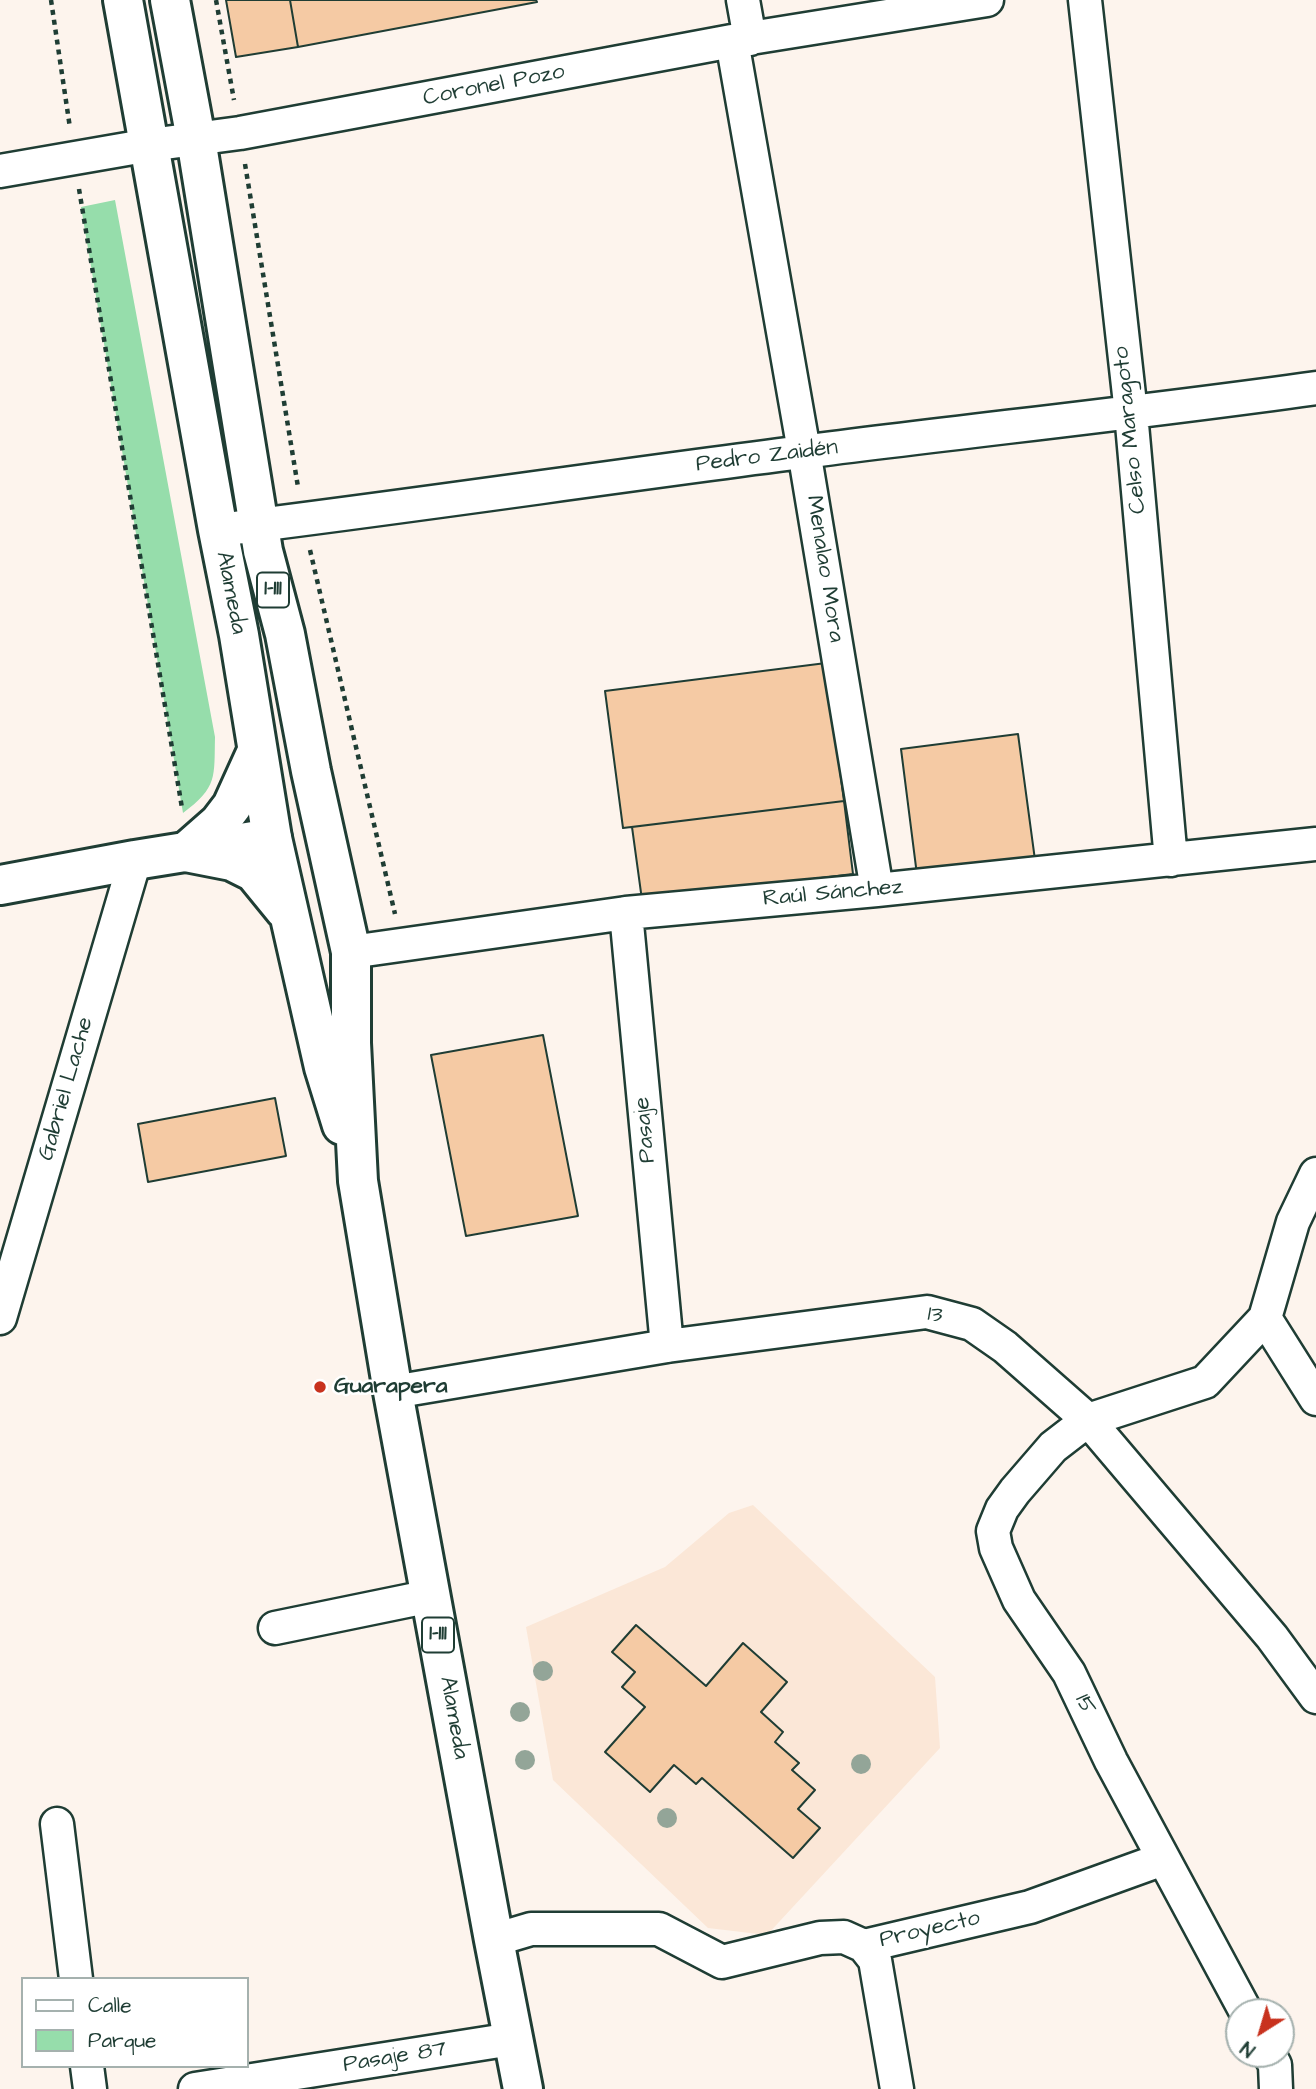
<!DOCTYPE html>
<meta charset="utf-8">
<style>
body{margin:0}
#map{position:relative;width:1316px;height:2089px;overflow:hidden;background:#fdf4ed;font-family:"Architects Daughter",sans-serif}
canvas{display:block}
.legend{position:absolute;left:21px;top:1977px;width:228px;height:91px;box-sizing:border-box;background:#fff;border:2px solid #a5b1ae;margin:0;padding:9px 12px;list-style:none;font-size:21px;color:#1f3d34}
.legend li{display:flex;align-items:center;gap:14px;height:35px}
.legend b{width:35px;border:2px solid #a5b1ae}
.north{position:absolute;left:1225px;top:1998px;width:70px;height:70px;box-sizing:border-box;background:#fff;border:2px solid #a5b1ae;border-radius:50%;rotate:217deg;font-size:19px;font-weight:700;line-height:28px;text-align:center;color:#1f3d34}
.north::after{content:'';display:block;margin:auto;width:24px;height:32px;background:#c8321e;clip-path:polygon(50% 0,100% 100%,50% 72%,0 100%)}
</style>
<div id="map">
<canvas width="1316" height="2089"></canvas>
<ul class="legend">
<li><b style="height:9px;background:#fff"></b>Calle</li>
<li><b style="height:19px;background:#96ddab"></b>Parque</li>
</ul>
<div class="north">N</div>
</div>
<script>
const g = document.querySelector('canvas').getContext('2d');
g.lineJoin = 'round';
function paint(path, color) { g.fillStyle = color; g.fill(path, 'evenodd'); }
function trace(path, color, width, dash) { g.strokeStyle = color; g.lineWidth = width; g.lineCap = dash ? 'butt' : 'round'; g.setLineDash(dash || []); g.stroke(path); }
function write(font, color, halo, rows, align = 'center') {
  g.font = font + ' "Architects Daughter",sans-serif'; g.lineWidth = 5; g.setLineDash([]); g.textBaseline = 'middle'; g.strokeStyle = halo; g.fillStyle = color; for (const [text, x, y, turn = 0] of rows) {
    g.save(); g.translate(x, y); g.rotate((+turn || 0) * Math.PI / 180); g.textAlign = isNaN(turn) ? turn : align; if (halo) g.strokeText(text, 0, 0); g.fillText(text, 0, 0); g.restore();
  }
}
paint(new Path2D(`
 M753 1505 935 1677 940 1748 767 1935 708 1928 553 1780 526 1627 665 1567 729 1513Z`), '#fbe7d7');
paint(new Path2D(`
 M115 200 215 737C214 777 218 787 183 813L81 207Z`), '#96ddab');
const building = new Path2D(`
 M226 0H290L298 47 236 57Z
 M290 0H536L537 2 298 47Z
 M826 663 844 801 623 828 605 691Z
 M1018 734 1035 860 917 875 901 749Z
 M844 801 853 874 642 900 632 827Z
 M543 1035 578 1216 466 1236 431 1055Z
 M275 1098 286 1156 148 1182 138 1124Z
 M636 1625 706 1686 743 1643 787 1682 761 1712 783 1732 775 1742 799 1763 792 1770 815 1790 798 1809 820 1828 793 1858 702 1778 696 1784 674 1765 650 1792 605 1752 645 1707 622 1687 635 1672 612 1652Z`);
paint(building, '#f5caa4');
trace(building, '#1f3d34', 2);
const minor = new Path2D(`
 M743 0 750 39
 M1085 0 1131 413 1171 860
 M732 41 804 451 877 890
 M0 171 150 145 240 133 732 41 987 0
 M218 530C413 506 607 477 802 452 973 430 1145 412 1316 388
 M626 913 667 1346
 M351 952 626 913 877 890 1316 844
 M1316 1174 1293 1222 1265 1318 1316 1399
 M0 1318 135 860
 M393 1392 667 1346 927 1312 972 1324 1005 1347 1088 1420 1272 1637 1316 1697
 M275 1628 431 1596
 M57 1824 76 1979
 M494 1940 531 1929H659L722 1962 820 1938 844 1937 864 1946 1030 1907 1163 1859
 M864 1946 875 1960 897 2089
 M1246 2012 1111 1761 1069 1673 1019 1600 996 1548 993 1531 1002 1509 1015 1491 1053 1447 1088 1420 1205 1382 1265 1318
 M1269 2054 1275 2065 1276 2089
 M87 2066 90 2089
 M195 2089 512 2039`);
const secondary = new Path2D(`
 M0 885 135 860 272 838`);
const primary = new Path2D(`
 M123 0 218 530 239 635 272 838 324 1067 342 1125
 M170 0 196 139 263 551 285 634 311 771 351 952V1043L358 1181 393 1392 494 1940 523 2089
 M186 852 232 861 254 872 285 910
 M186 852 219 823 232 806 257 751`);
trace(minor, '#1f3d34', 37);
trace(secondary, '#1f3d34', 44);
trace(primary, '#1f3d34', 44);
trace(new Path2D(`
 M51 0 70 128
 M216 0 234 100
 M245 164 298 487
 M79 189 182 808
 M310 550 395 914`), '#1f3d34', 4.5, [5, 5]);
trace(minor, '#fff', 32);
trace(secondary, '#fff', 38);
trace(primary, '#fff', 38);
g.fillStyle = '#93a598';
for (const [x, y] of [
 [543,1671],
 [520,1712],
 [525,1760],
 [861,1764],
 [667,1818]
]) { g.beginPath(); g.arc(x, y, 10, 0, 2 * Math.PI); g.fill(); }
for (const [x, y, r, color] of [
 [320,1387,7,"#c8321e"]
]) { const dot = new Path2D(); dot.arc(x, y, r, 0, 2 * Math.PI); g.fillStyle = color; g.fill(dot); trace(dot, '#fff', 2.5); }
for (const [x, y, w] of [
 [273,590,32],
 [438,1635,32]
]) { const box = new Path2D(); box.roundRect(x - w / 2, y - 17.5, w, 35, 5); g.fillStyle = '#fff'; g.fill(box); trace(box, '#1f3d34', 2); }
write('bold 21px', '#1f3d34', null, [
 ["1-111",273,590],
 ["1-111",438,1635]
]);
write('23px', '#1f3d34', '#fff', [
 ["Coronel Pozo",494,86,-11],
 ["Celso Maragoto",1131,430,-96],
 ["Pedro Zaidén",767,457,-7],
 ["Menalao Mora",824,569,81],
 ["Alameda",230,593,79],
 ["Raúl Sánchez",833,894,-5],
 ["Gabriel Lache",67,1089,-74],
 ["Pasaje",646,1130,-95],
 ["13",935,1316,8],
 ["15",1084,1705,64],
 ["Alameda",453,1718,80],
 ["Proyecto",930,1930,-13],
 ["Pasaje 87",395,2058,-9]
]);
write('bold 23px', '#1f3d34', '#fff', [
 ["Guarapera",334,1387]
], 'left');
</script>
